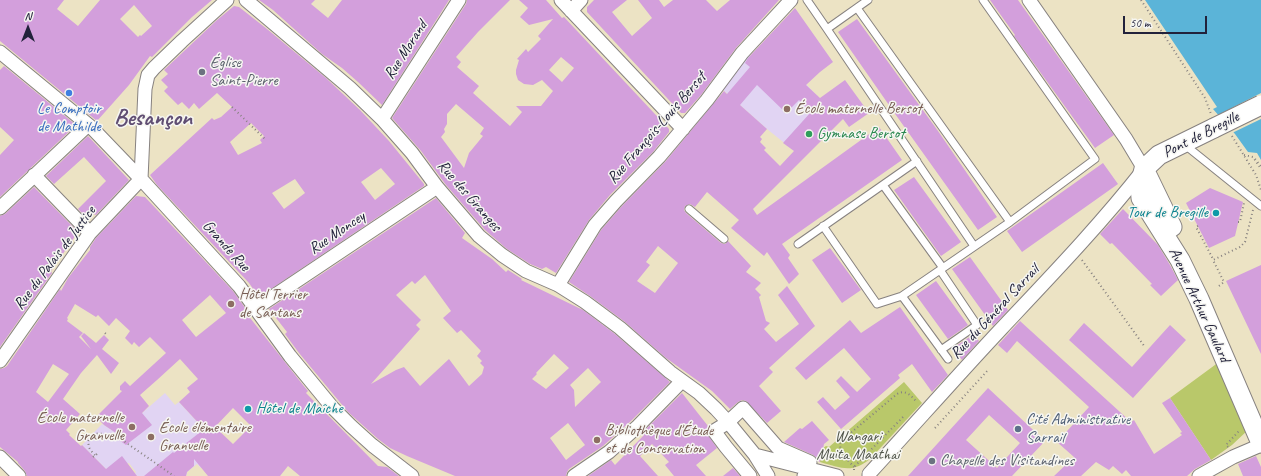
<!DOCTYPE html>
<meta charset="utf-8">
<style>
body{margin:0}
#map{position:relative;width:1261px;height:476px;overflow:hidden;background:#ece3c4;font-family:Caveat,sans-serif}
canvas{display:block}
.north{position:absolute;left:8px;top:8px;width:40px;height:40px;-webkit-text-stroke:3px #f6f6f2;paint-order:stroke;rotate:0deg;font-size:11px;font-weight:700;line-height:16px;text-align:center;color:#22223b}
.north::after{content:'';display:block;margin:auto;width:14px;height:18px;background:#22223b;clip-path:polygon(50% 0,100% 100%,50% 72%,0 100%)}
.scale{position:absolute;left:1123px;top:16px;width:84px;height:18px;box-sizing:border-box;border:2px solid #22223b;border-top:0;padding-left:5px;font-size:12px;line-height:14px;white-space:nowrap;color:#22223b;-webkit-text-stroke:3px #f6f6f2;paint-order:stroke}
</style>
<div id="map">
<canvas width="1261" height="476"></canvas>
<div class="north">N</div>
<div class="scale">50 m</div>
</div>
<script>
const g = document.querySelector('canvas').getContext('2d');
g.lineJoin = 'round';
function paint(path, color) { g.fillStyle = color; g.fill(path, 'evenodd'); }
function trace(path, color, width, dash) { g.strokeStyle = color; g.lineWidth = width; g.lineCap = dash ? 'butt' : 'round'; g.setLineDash(dash || []); g.stroke(path); }
function write(font, color, halo, rows, align = 'center') {
  g.font = font + ' Caveat,sans-serif'; g.lineWidth = 3; g.setLineDash([]); g.textBaseline = 'middle'; g.strokeStyle = halo; g.fillStyle = color; for (const [text, x, y, turn = 0] of rows) {
    g.save(); g.translate(x, y); g.rotate((+turn || 0) * Math.PI / 180); g.textAlign = isNaN(turn) ? turn : align; if (halo) g.strokeText(text, 0, 0); g.fillText(text, 0, 0); g.restore();
  }
}
paint(new Path2D(`
 M749 55 765 70 806 84 835 115 803 158 767 129 722 89Z
 M165 393 175 405 179 402 202 427H203L221 451 201 468 197 464 187 472 186 476H137L135 473 136 472 129 463 106 469 82 445 102 424 117 433 140 412 142 413Z`), '#e1d4f3');
paint(new Path2D(`
 M1219 362 1248 430 1232 445 1211 460 1170 398Z
 M904 382 922 403 871 458C853 474 841 468 820 462L821 456 815 454 826 446 829 447Z`), '#b9c86a');
paint(new Path2D(`
 M1145 0H1261V160L1257 153 1248 152 1235 134 1213 109 1217 107Z`), '#5bb4d8');
paint(new Path2D(`
 M1261 93V119L1232 133 1216 116Z`), '#ece3c4');
paint(new Path2D(`
 M0 0H64L57 9 78 26 100 0H212L192 17 152 57 150 56 129 85 97 121 0 41ZM134 5 152 26 141 36 140 35 138 37 120 19Z
 M259 0H315L311 4 328 18 342 0H449L382 105 358 82 342 68 322 54 273 10Z
 M467 0H510L478 32 456 57 461 62 457 67 479 86 473 93 510 126 522 112 516 106H541L553 91 542 80 533 85 524 84 518 80 516 74V70L519 60 517 59 526 49 528 52 541 39 538 36 553 19 529 25 520 17 528 8 519 0H546L562 18 564 17 669 129V132L653 152 610 195 589 220 556 273 546 267 542 269 530 264 507 249 485 230 446 185 421 151 392 118 466 4ZM561 57 574 68 562 82 549 70ZM456 104 484 128 480 134 483 136 469 153 464 168 441 137 445 132 444 129 447 124V114Z
 M594 0H627L612 12 632 36 652 18 638 0H659L664 7 673 0H706L717 11 730 0H779L736 48 701 95 685 113H681L587 12V7Z
 M990 0H1018L1114 135 1095 148 1014 36 1015 35Z
 M234 6 239 7 267 29 326 78 360 110 389 141 424 184V186L265 293 258 296 249 283 157 185 150 175 212 118 214 120 221 117 232 107 217 93 199 109 194 103 189 109 182 102 178 105 164 91 168 87 161 80 168 74 164 70 217 20ZM251 123 264 136 260 140 262 143 238 155 230 142ZM381 168 395 184 375 200 361 182ZM295 179 305 193 284 209 272 193Z
 M795 8 833 62 820 72 806 85 820 98 845 80 869 113 849 127 843 119 753 209 757 215 879 127 902 160 782 244 790 255 788 258 799 274 789 284 767 252 764 256 731 228 739 220 707 192 695 207 690 204 685 206 684 210 686 213 721 243 725 244 728 241 751 266 746 272 761 283 755 289 761 295 759 297 766 321 770 323 764 329 776 342 799 324 778 295 787 286 815 326 769 368 773 372 759 386 781 411 767 423 746 401 742 400 738 402 730 409 712 391 666 358 625 322 590 296 569 282 601 230 622 206 665 162 724 91 727 94 750 67 745 63 748 58ZM757 85 786 113 799 100 811 112 783 143 794 151 780 166 764 150 766 148 760 142 762 139 760 137 767 129 740 105ZM658 246 678 263 655 293 637 281 650 265 646 262Z
 M857 19 938 131 997 217 978 230 898 118 838 32Z
 M4 66 76 125 0 197V155L14 140 0 127V70Z
 M88 136 129 180 96 215 91 213 87 218 78 209 106 181 84 157 54 184 46 176Z
 M1103 163 1118 184 1022 252 1007 231Z
 M914 177 961 242 941 256 894 190Z
 M34 187 78 232 51 271 52 273 0 347V216L5 214Z
 M1210 188 1243 202 1235 236 1209 248 1186 203Z
 M136 196 145 197 233 291 248 312 247 314 303 385 308 391 306 393 378 466 387 467 399 476H300L288 466 280 476H208L194 459V466L187 472 186 476H144L173 452 174 453 204 429 179 402 190 392 187 388 198 379 180 359 157 380 140 395 149 406 142 413 152 425 126 445 116 438 119 435 104 425 96 417 122 391 120 390V386L125 381 130 386 166 353 150 337 139 347 134 342 132 345 125 338 130 331 116 318 109 326 98 315 96 317 75 304 67 318 68 319 67 321 83 333 79 337 91 349 81 336 84 333 96 343 104 335 109 340 102 349 119 363 111 374 97 355 81 373 63 399 80 414 66 430 70 434 69 435 81 446 82 445 106 469 122 456 137 476H27L25 471 18 463V462L0 447V369L4 368 7 366 60 289 61 291 68 278 90 250V247L96 238ZM210 295 226 313 196 337 182 320ZM53 364 69 374 48 402 36 392ZM233 408 251 426 233 444 215 427Z
 M436 198 465 233 462 238 492 259 506 272 508 270 522 279 521 280 583 310 615 334 670 382 632 420 603 446 569 469 567 472 566 476H455L407 456 390 448 378 439 348 412 299 353 285 334 287 332 269 309ZM425 275 451 311 443 318 457 333 461 330 481 351 477 356 482 361 480 363 484 367 482 374 469 386 449 359 420 386 404 367 396 370 371 384 420 329 416 325 421 320 396 295 412 281 415 284ZM554 354 569 368 546 389 532 379 537 374 536 373ZM588 368 601 382 575 407 574 390 570 385ZM568 423 585 445 566 460 550 438Z
 M1123 209 1158 245 1170 265 1178 280 1161 296 1150 285 1152 284 1112 243 1110 244 1100 234Z
 M830 248 861 290 842 303 812 260Z
 M970 257 1008 310 993 326 952 269Z
 M1261 265V354L1226 281Z
 M936 281 968 325 948 339 916 295Z
 M900 307 948 375 932 392 912 364 898 375 900 378 841 429 817 402 823 397 835 410 850 397 836 381 841 376 857 392 871 379 844 348 806 380 795 368 850 320 861 333Z
 M1020 321 1131 422 1134 420 1154 454 1182 435 1180 433 1182 432 1162 403 1170 398 1211 460 1195 469 1187 476H1131L1126 470 1122 474 1113 466 1109 470 1096 462 1081 476H1054L1074 457 1057 442 1089 407 1017 341 1007 353 998 345Z
 M1084 323 1132 367 1170 325 1186 340 1133 398 1069 340Z
 M974 334 979 341 962 360 953 348Z
 M988 388 1045 441 1012 476H908ZM989 415 1020 443 997 468 966 440Z
 M682 393 708 426 706 432 717 448 696 465 706 476H674L665 465 669 462 652 444 640 456 658 476H588L611 460 615 465 644 435 642 433Z
 M812 421 829 440 824 444 820 462 818 461 817 458 813 455 784 442 800 428 802 429Z
 M1256 456 1261 467V476H1243L1238 464Z
 M733 468 740 476H723Z`), '#d39fdc');
const lane = new Path2D(`
 M807 0 827 29 868 0
 M857 8 1010 222 1095 159 983 0
 M827 29 974 246
 M1185 145 1261 206
 M883 185 943 268
 M689 209 724 239
 M823 226 877 304 902 296
 M798 244 917 161
 M940 270 977 325 941 350
 M948 359 902 296 1010 222`);
const street = new Path2D(`
 M246 0 350 88 382 119 412 153 437 187 479 236 502 255 526 271 558 285 585 302 620 328 670 372 699 393 716 409 728 422 755 455 768 476
 M561 0 683 129
 M571 11 581 0
 M0 52 91 127 141 179 239 286 290 356 332 407 351 426 372 445 412 476
 M382 119 459 0
 M34 175 90 233
 M141 179 145 89 148 75 154 68 182 41 227 0
 M0 208 88 125
 M558 285 595 225 616 201 659 157 707 100 742 53 791 0
 M256 308 437 187
 M0 361 90 233 141 179
 M755 455 837 476
 M0 457 19 476
 M574 476 609 452 638 426 682 381
 M750 476 726 447 714 431 727 423 743 408 778 448 810 462 804 476
 M869 476V474C914 425 957 376 1002 328 1051 276 1100 225 1144 169L1126 139 1029 0
 M1199 476 1233 457 1261 445`);
const secondary = new Path2D(`
 M1144 169 1140 185 1141 198 1180 260 1199 299 1261 443
 M1144 169 1172 227
 M1144 169 1159 155 1214 128`);
trace(lane, '#878280', 9);
trace(street, '#878280', 15);
trace(secondary, '#878280', 21);
trace(new Path2D(`
 M1141 0 1205 98 1211 114
 M232 107 265 139
 M1232 136 1256 175 1261 190
 M1244 155 1253 157 1261 169
 M1255 159 1261 166
 M1238 222H1240L1244 203
 M1198 226 1196 227 1213 259
 M1082 260 1145 347
 M1219 286 1224 282 1213 260 1240 247 1245 242 1253 210
 M105 333 106 334
 M935 428 989 369
 M1228 447 1226 445 1239 431
 M95 455C93 453 90 450 89 447 85 431 102 431 111 438L115 435 174 476
 M93 457 97 454
 M854 467C848 460 837 451 841 441L897 394C906 389 911 396 917 402
 M854 470V467L904 416`), '#878280', 2, [1, 3]);
trace(lane, '#fff', 7);
trace(street, '#fff', 13);
trace(secondary, '#fff', 19);
const secondaryBridge = new Path2D(`
 M1214 128 1261 105`);
trace(secondaryBridge, '#878280', 21, []);
trace(secondaryBridge, '#fff', 19);
for (const [x, y, r, color] of [
 [202,72,4,"#6b7280"],
 [69,93,4,"#3f7fe0"],
 [787,109,4,"#8d6e63"],
 [809,134,4,"#2e9e5b"],
 [1216,213,4,"#0f9aa8"],
 [231,304,4,"#8d6e63"],
 [248,409,4,"#0f9aa8"],
 [132,427,4,"#8d6e63"],
 [1018,429,4,"#5c6f8a"],
 [151,437,4,"#8d6e63"],
 [597,440,4,"#8d6e63"],
 [932,461,4,"#6b7280"]
]) { const dot = new Path2D(); dot.arc(x, y, r, 0, 2 * Math.PI); g.fillStyle = color; g.fill(dot); trace(dot, '#f6f6f2', 1.5); }
write('16px', '#22223b', '#f6f6f2', [
 ["Rue Morand",406,50,-57],
 ["Rue François-Louis Bersot",657,128,-49],
 ["Pont de Bregille",1201,135,-27],
 ["Rue des Granges",469,196,49],
 ["Rue Moncey",337,233,-34],
 ["Grande Rue",226,246,48],
 ["Rue du Palais de Justice",55,258,-53],
 ["Avenue Arthur Gaulard",1199,305,65],
 ["Rue du Général Sarrail",995,312,-47]
]);
write('16px', '#5b616d', '#f6f6f2', [
 ["Église",210,63],
 ["Saint-Pierre",210,81],
 ["Chapelle des Visitandines",940,461]
], 'left');
write('16px', '#366cbe', '#f6f6f2', [
 ["Le Comptoir",69,109],
 ["de Mathilde",69,127]
]);
write('16px', '#785e54', '#f6f6f2', [
 ["École maternelle Bersot",795,109],
 ["Hôtel Terrier",239,295],
 ["de Santans",239,313],
 ["École maternelle",124,418,"right"],
 ["Granvelle",124,436,"right"],
 ["École élémentaire",159,428],
 ["Granvelle",159,446],
 ["Bibliothèque d'Étude",605,431],
 ["et de Conservation",605,449]
], 'left');
write('16px', '#27864d', '#f6f6f2', [
 ["Gymnase Bersot",817,134]
], 'left');
write('16px', '#0d838f', '#f6f6f2', [
 ["Tour de Bregille",1208,213],
 ["Hôtel de Maîche",256,409,"left"]
], 'right');
write('16px', '#4e5e75', '#f6f6f2', [
 ["Cité Administrative",1026,420],
 ["Sarrail",1026,438]
], 'left');
write('16px', '#4f5449', '#f6f6f2', [
 ["Wangari",858,437],
 ["Muita Maathai",858,455]
]);
write('bold 24px', '#604e73', '#f6f6f2', [
 ["Besançon",153,119]
]);
</script>
